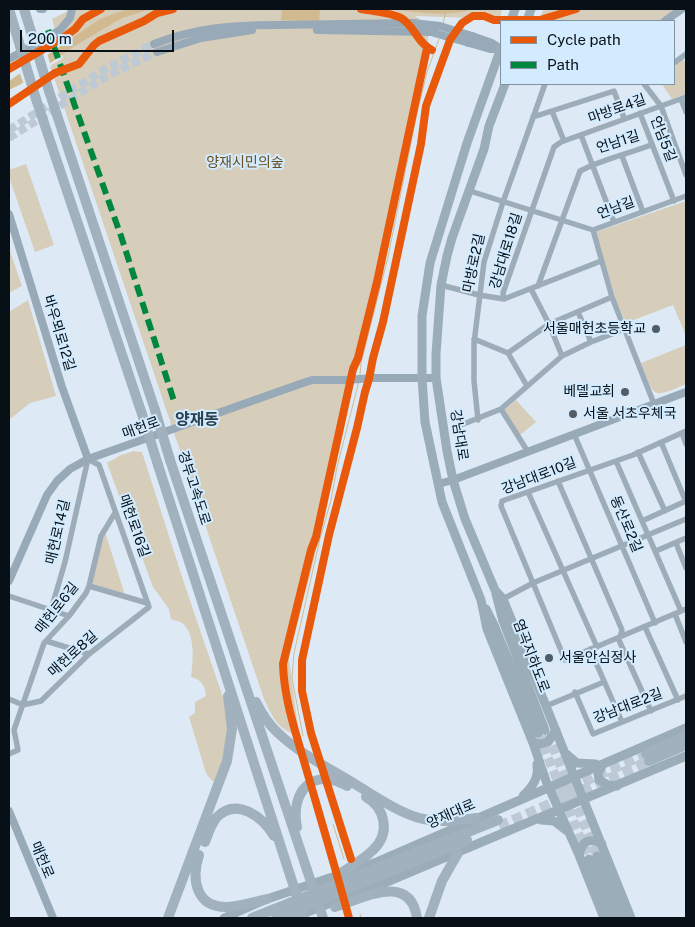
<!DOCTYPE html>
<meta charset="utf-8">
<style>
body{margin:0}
#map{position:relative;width:695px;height:927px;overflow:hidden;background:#ddeaf5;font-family:"Public Sans",sans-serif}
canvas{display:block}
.frame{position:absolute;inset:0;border:10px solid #071016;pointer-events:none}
.legend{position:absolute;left:500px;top:20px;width:175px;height:65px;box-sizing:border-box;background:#d3ebff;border:1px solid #8193a2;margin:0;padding:6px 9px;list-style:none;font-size:15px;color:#071016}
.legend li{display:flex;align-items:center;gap:10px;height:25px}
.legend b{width:25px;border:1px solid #8193a2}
.scale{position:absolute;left:20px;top:30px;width:154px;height:22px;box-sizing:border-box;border:2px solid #071016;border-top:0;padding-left:6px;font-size:15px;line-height:18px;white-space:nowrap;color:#071016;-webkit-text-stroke:4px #d3ebff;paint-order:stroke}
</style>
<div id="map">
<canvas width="695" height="927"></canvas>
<div class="frame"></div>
<ul class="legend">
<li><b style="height:6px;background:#e8590c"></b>Cycle path</li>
<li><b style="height:6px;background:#00873e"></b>Path</li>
</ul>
<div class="scale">200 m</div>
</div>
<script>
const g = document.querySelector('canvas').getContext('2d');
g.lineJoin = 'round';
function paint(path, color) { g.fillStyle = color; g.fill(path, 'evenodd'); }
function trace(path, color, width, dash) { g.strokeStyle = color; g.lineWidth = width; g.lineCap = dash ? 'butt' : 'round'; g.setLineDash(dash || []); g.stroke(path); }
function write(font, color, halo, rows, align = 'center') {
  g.font = font + ' "Public Sans","Noto Sans KR",sans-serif'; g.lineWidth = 4; g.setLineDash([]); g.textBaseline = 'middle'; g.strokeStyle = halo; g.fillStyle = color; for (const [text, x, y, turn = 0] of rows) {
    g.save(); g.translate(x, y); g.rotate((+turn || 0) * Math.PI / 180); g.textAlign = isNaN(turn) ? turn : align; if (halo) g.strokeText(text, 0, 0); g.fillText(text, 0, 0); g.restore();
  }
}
paint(new Path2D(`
 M72 9H502L500 19 415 16C426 23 429 28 428 41L323 523 289 658 299 736C278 730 273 718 264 699L50 66 63 58 52 19Z
 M544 9H678L661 21H538Z
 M683 59 686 64V94L672 99 662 84H674V67Z
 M26 164 54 245 35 252 9 177V170Z
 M686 201V336L673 305 626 323 616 300 596 232Z
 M9 248 22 286 9 293Z
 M28 300 56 396 30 403 9 420V312Z
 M686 345V384C651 399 655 398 641 363Z
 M516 400 536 422 519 436 503 411Z
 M134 451 142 452 186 589 224 700 229 726 218 779 215 782 211 780 206 773 189 717 195 713V702L206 696C205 685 202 680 191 677 193 663 196 633 182 623 180 621 174 621 171 619L169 609 153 587 107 463 121 455Z
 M105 532 125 595 92 585 102 538Z`), '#d6cdbb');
paint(new Path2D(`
 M127 9H151L122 18 73 47 21 84 9 90V81L100 19Z
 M282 9H320L319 22 281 20Z
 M389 9H473C447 18 416 12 389 9Z`), '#d2ba90');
paint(new Path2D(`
 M47 53 51 66 24 85 19 71Z`), '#ddeaf5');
trace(new Path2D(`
 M443 23 446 12
 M360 375 361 363 388 257 417 113 427 72 439 39
 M303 736 292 678 294 653 320 539 331 500 337 467 359 381
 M333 824 344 859
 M360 914 361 918`), '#d2ba90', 1);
trace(new Path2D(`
 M9 130 105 69 154 44
 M9 138 107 76 157 52`), '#bdc9d4', 8, [8, 4]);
trace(new Path2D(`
 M538 733 589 859
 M547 733 597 856`), '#bdc9d4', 9, [9, 4.5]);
trace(new Path2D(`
 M556 794 646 754
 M499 826 649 761`), '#bdc9d4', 10, [10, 5]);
trace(new Path2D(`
 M674 63 686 54
 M644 84 661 106 686 175
 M681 99 686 112
 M552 111 564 141
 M640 113 674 201
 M533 117 614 91 624 118
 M581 135 614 222
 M622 156 643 212
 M470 191 593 230
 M593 230 612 297 654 404
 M593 230 686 196
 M441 285 479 295 504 299 601 261
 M538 286 580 171C602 159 628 154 651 145
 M531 289 549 324 562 356
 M504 299 503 293 554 147 561 142 686 97
 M578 312 591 342
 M474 339 508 353 549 324 612 297
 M508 353 527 386
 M501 409 528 452
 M478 420 474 381V343L484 262 503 202 545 84
 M461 425 501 409 562 356 591 342 625 329
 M686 431 633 455 502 501 501 506 565 660 686 609
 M682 433 686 444
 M574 434 655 623
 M661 442 686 502
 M638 452 665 511
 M616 461 681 611
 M558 481 622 630 620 637
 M528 492 597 647
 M642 521 686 501
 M676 543 686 568
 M656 551 686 538
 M89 586 147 603
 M9 596 69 616
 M503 599 533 583 686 519
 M675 614 686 642
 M645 627 678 700
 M618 638 651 711
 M46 641 89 654
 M590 649 622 722
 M575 692 593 734 686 696
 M9 699 23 705 41 701 89 654 149 607 99 465 88 459 65 562 51 610
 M546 706 604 682
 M9 754 18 750 14 730 44 643 69 616 86 593 89 586 101 536 115 513`), '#9cacb8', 5.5);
trace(new Path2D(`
 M40 9H43
 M665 21 682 9
 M469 43 490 49H501L492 43 472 36
 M154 44C195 28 232 25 276 25
 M157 52 201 38 252 30
 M9 59 60 30 70 18 72 9
 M9 214 62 387 88 459
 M374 378H436
 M438 484 453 480 686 392
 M9 581 47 495 57 481 70 469 88 459 300 384 312 380H346
 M9 811 53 918`), '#98aab8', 8);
trace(new Path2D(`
 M511 21 515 9
 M527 21 531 9
 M501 48 467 143 430 263 422 316V378L425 422 442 502 481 600 487 629 533 743 546 781 579 855 604 918
 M505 84 489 126 484 149 452 238 447 256 441 285 436 354V378L447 451 453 480 465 519 495 590 503 599 631 918
 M496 594 503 621 545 730
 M486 609 494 625 538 733
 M533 743 540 744 548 742 556 730
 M565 753 577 763 596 764
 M603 764 598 773 599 780 608 785 617 786
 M523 796C533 786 539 778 537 764
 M541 820 554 821 567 831
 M579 855C582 841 589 837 602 844
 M597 856 622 918
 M589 859 613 918
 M224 918 267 899 377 862 686 728
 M292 918 351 895 363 892 686 756`), '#9cadba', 9);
trace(new Path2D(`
 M9 9 20 46
 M24 9 33 38
 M49 91 155 410
 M36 99 142 414
 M170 460 307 870
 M158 465 290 875
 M256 702C262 714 268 724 278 733 300 754 329 768 355 784 375 796 396 811 419 818 439 823 457 821 476 818
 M646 754 686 736
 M649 761 686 745
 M297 827C290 793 312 766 347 786
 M205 842C208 834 211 824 217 817 237 797 263 817 274 836
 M199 855C191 880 196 908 228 907 241 906 255 902 267 899
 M341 873C352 866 364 859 373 850 391 833 385 808 366 797
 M335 907C362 899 410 871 417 918
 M168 918 227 761 232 729 228 696
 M252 918 498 820
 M276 918 467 840
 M429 918 442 881 458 853`), '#a1b2be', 10);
trace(new Path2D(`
 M276 25 413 23 440 26 472 36
 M317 30 431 32 469 43
 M346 380 374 378`), '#98aab8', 8);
trace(new Path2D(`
 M33 38 49 91
 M20 46 36 99
 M155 410 170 460
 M142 414 158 465
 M307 870 323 918
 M290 875 304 918`), '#a1b2be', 10);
trace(new Path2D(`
 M48 30 121 236 174 401`), '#00873e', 6, [12, 6]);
trace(new Path2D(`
 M361 9C372 11 392 13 401 18 414 25 417 43 432 50
 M9 69 64 37 75 29 83 19 101 9
 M9 104 55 73 79 64 94 45 99 41 144 21 157 13 173 9
 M351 859 311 733 302 691V660L329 535 357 428 365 392 369 379 373 358 383 322 421 144 426 106 450 40 462 23 473 16H484L494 20H540L576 9
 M349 918C336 870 322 823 308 775 298 739 284 702 283 664L311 550 316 537 353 369 358 358 377 282 427 48`), '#e8590c', 8);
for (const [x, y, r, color] of [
 [656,329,5,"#525c64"],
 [625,392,5,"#525c64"],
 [573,414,5,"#525c64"],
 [549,658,5,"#525c64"]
]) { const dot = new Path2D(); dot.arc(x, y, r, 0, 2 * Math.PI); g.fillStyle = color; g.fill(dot); trace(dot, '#d3ebff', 2); }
write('14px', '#071016', '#d3ebff', [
 ["마방로4길",617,109,-20],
 ["언남5길",663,139,69],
 ["언남1길",618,142,-18],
 ["언남길",616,208,-20],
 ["강남대로18길",506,251,-73],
 ["마방로2길",474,263,-78],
 ["바우뫼로12길",59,333,73],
 ["매헌로",141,428,-20],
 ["강남대로",459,435,81],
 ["강남대로10길",539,476,-21],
 ["경부고속도로",194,488,72],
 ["동산로2길",626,524,67],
 ["매헌로16길",134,526,70],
 ["매헌로14길",58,532,-77],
 ["매헌로6길",57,608,-52],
 ["매헌로8길",73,654,-42],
 ["염곡지하도로",531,656,69],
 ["강남대로2길",628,706,-21],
 ["양재대로",451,814,-24],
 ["매헌로",42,860,67]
]);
write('14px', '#6b4f1d', '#d3ebff', [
 ["양재시민의숲",245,163]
]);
write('14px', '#071016', '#d3ebff', [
 ["서울매헌초등학교",646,329],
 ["베델교회",615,392],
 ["서울 서초우체국",583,414,"left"],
 ["서울안심정사",559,658,"left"]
], 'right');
write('bold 16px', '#2b404f', '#d3ebff', [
 ["양재동",197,420]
]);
</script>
